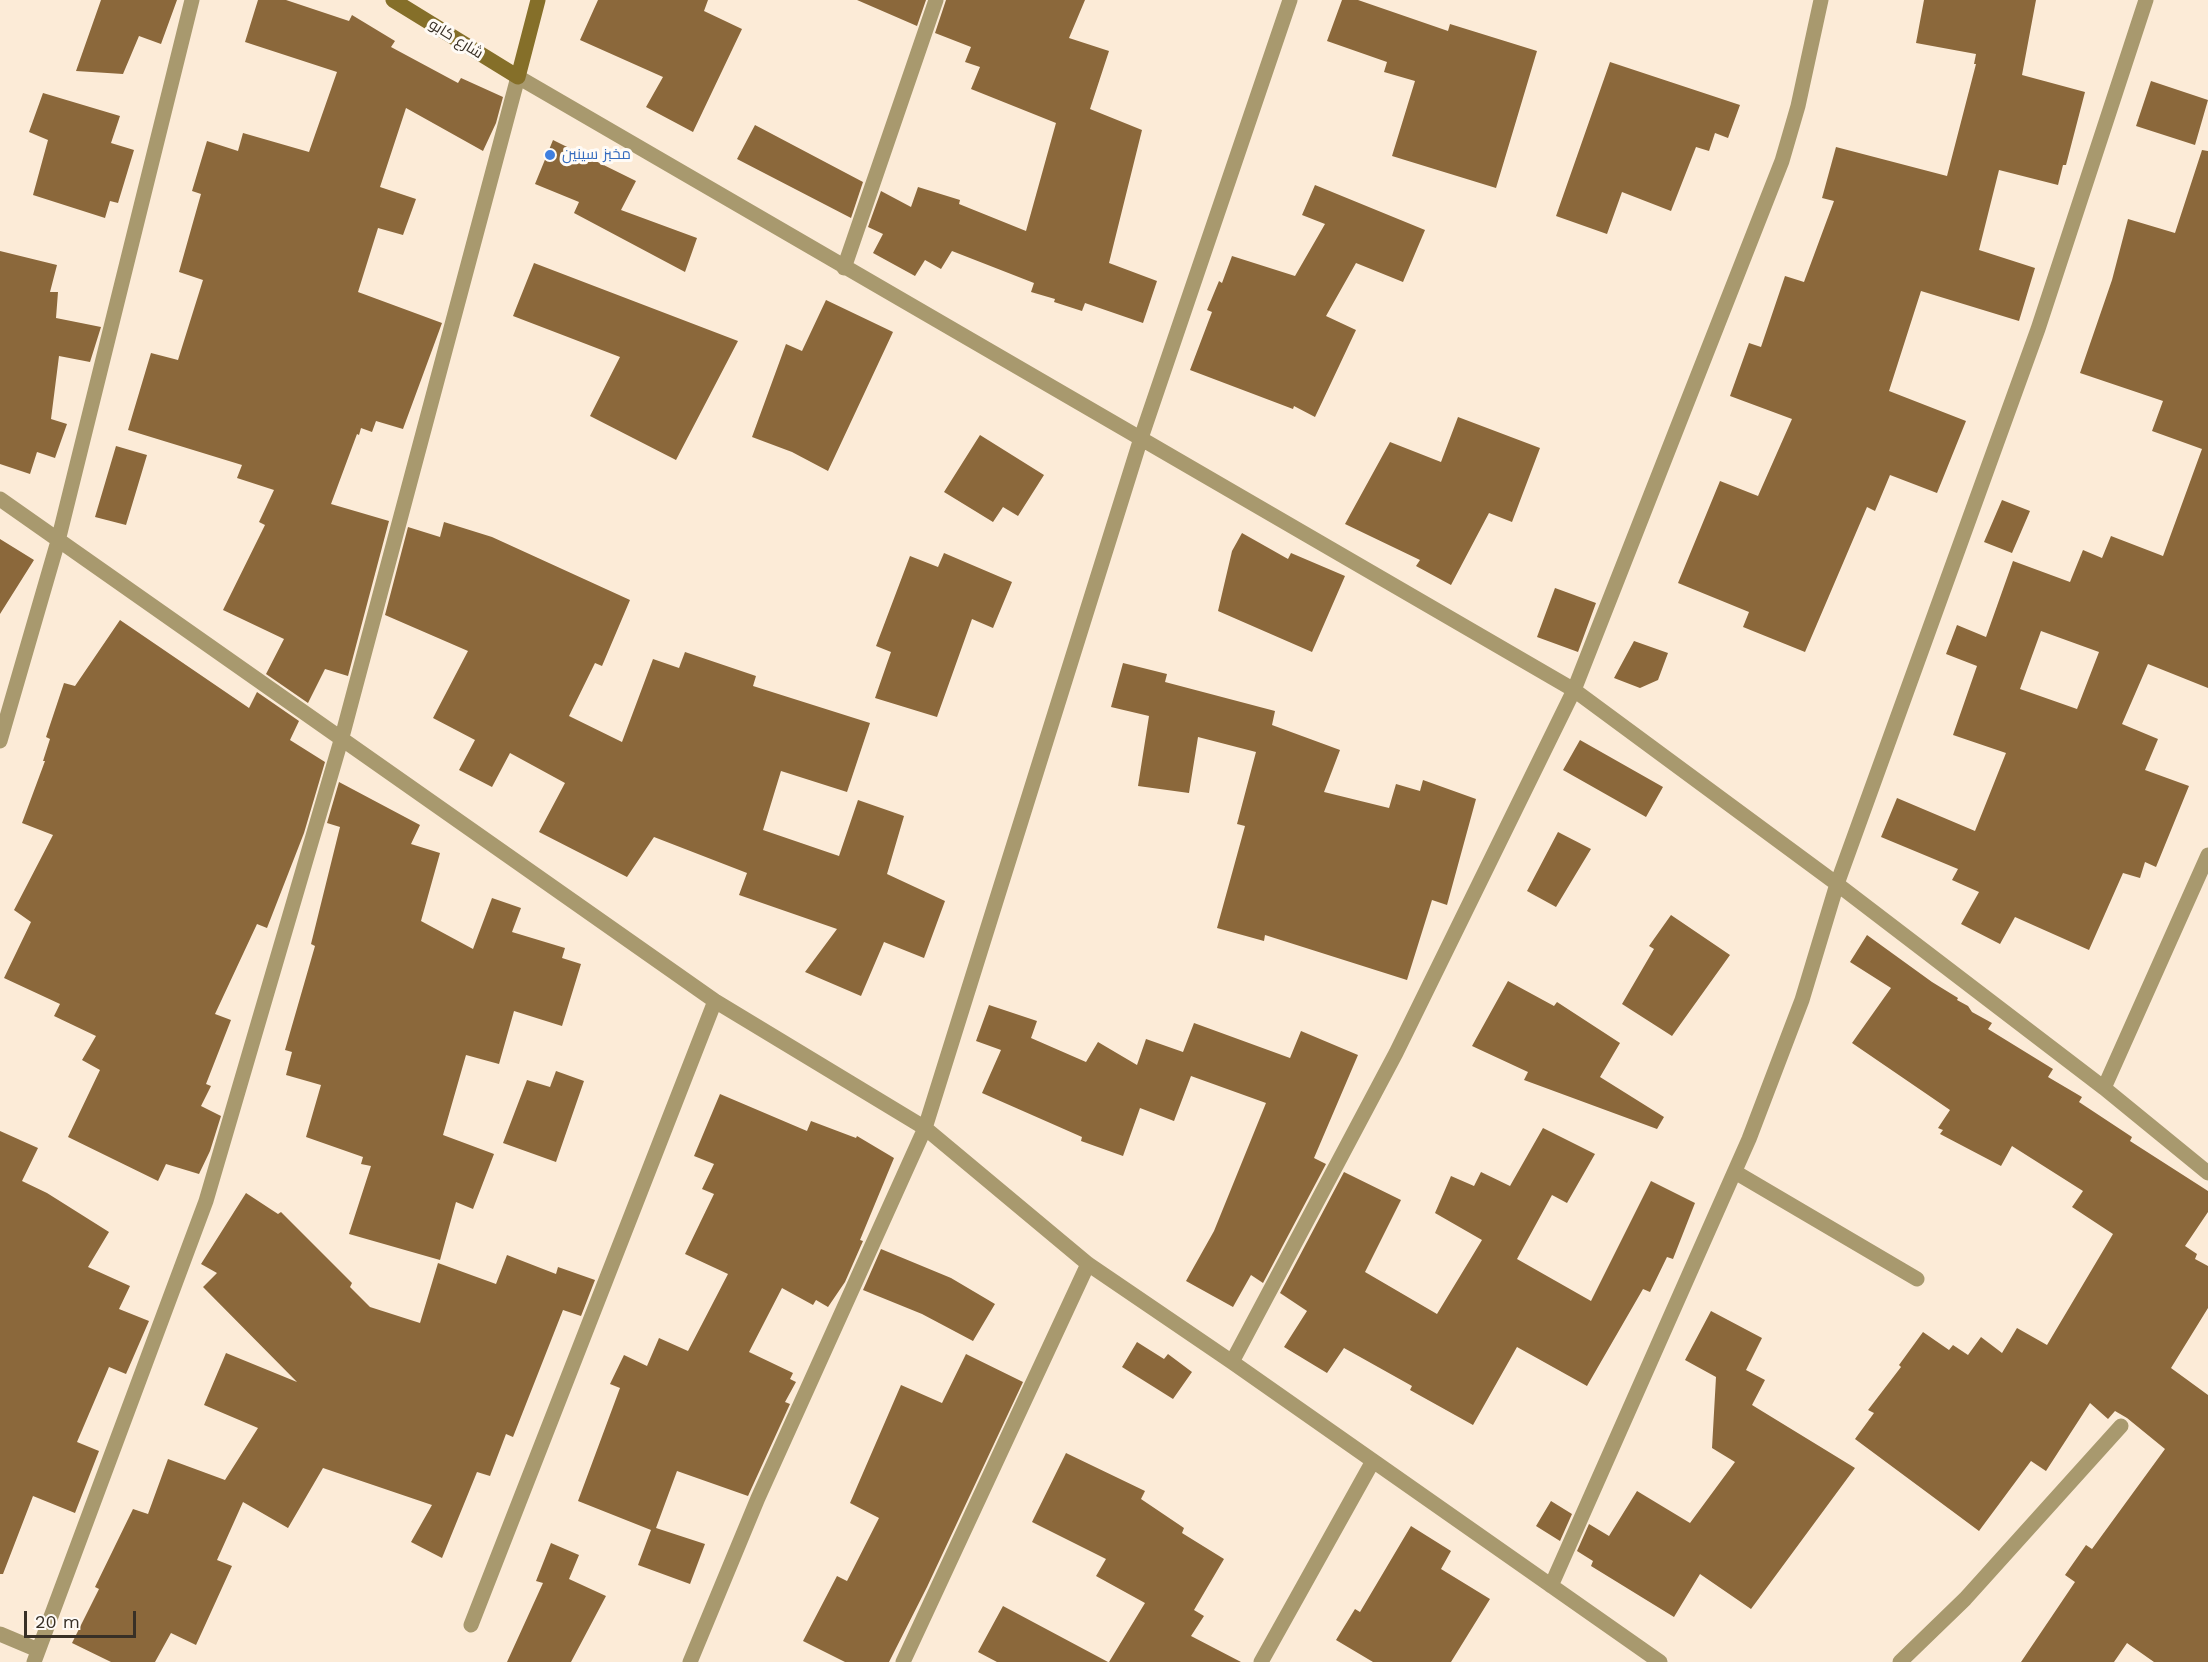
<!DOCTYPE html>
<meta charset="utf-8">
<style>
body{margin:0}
#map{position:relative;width:2208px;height:1662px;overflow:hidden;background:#fcebd7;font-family:"Work Sans",sans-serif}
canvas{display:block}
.scale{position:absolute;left:24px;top:1611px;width:112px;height:27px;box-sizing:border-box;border:3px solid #383026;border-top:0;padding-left:8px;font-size:18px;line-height:21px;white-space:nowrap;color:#383026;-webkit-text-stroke:4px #fffbf6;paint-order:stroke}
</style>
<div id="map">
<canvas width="2208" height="1662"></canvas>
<div class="scale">20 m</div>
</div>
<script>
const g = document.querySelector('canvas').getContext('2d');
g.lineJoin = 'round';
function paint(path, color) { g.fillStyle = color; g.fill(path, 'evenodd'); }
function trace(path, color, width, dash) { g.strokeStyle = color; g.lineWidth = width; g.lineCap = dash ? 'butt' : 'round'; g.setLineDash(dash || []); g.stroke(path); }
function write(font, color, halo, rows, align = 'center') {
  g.font = font + ' "Work Sans",Cairo,sans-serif'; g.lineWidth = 6; g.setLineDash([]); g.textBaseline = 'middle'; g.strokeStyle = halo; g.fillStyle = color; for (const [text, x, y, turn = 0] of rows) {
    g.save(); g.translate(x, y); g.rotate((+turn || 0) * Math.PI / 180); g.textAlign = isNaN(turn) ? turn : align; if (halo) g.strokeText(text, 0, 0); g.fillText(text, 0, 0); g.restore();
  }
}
paint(new Path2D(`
 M101 0H177L161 44 139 36 123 74 76 71Z
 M258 0H286L349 21 352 15 395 41 391 47 458 83 461 78 503 97 496 123 483 151 406 108 380 187 416 199 403 235 378 228 358 292 442 323 403 429 376 421 372 432 361 428 359 435 357 434 331 504 389 521 348 676 325 669 308 703 266 674 284 639 223 610 265 525 259 522 274 490 237 478 242 465 128 430 151 353 178 360 203 280 179 272 201 194 192 191 207 141 238 151 243 133 309 152 337 72 245 42Z
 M598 0H708L704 11 742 29 693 132 646 107 663 77 580 40Z
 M857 0H926L917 26Z
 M946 0H1085L1069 38 1109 51 1090 109 1142 130 1109 263 1157 281 1143 323 1085 303 1082 311 1054 302 1055 299 1031 292 1034 283 952 251 941 269 925 260 915 276 873 253 883 234 868 227 881 191 911 207 918 187 960 200 959 204 1026 231 1056 123 971 89 980 67 965 62 971 47 935 33Z
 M1342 0H1358L1448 31 1450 24 1537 51 1496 188 1392 156 1415 81 1384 72 1387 62 1327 41Z
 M1924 0H2036L2022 75 2085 92 2066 165H2063L2058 185 1999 170 1979 250 2035 268 2019 321 1921 291 1889 391 1966 421 1937 493 1890 475 1875 511 1867 507 1805 652 1743 627 1749 612 1678 583 1720 481 1758 496 1792 419 1730 396 1749 343 1761 347 1785 276 1804 282 1834 201 1822 198 1836 147 1947 176 1976 64H1974L1976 54 1916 43Z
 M1610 62 1740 105 1728 138 1715 133 1709 151 1696 147 1671 211 1622 192 1607 234 1556 216Z
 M2151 81 2208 100 2195 145 2136 126Z
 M43 93 120 116 111 143 134 150 118 203 110 201 105 218 33 195 48 140 29 132Z
 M755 125 863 182 851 218 737 159Z
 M553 140 636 181 621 210 697 238 685 272 574 213 579 202 535 184Z
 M2202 150 2208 151V688L2148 664 2122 724 2158 739 2145 770 2189 786 2156 867 2145 862 2140 878 2123 873 2089 950 2015 917 2000 944 1961 924 1979 892 1952 880 1958 869 1881 837 1897 798 1975 831 2006 753 1953 735 1977 666 1946 654 1957 625 1986 637 2013 561 2070 582 2083 550 2102 558 2111 536 2163 556 2202 449 2152 431 2163 401 2080 373 2112 280 2128 219 2175 233ZM2041 631 2099 652 2077 709 2020 689Z
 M1315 185 1425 230 1403 282 1356 263 1326 316 1356 330 1315 417 1294 406 1293 409 1190 370 1212 312 1207 310 1219 281 1222 283 1232 256 1295 276 1325 224 1302 215Z
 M0 251 57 265 50 292H58L56 318 101 327 90 362 59 356 51 419 67 424 55 458 37 452 30 474 0 464Z
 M534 263 738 341 676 460 590 416 620 357 513 316Z
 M826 300 893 332 828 471 792 452 752 437 786 344 802 351Z
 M1458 417 1540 448 1512 522 1489 513 1451 585 1416 566 1420 560 1345 524 1390 442 1441 462Z
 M980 435 1044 475 1018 516 1003 507 993 522 944 492Z
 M116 446 147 455 126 525 95 517Z
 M2002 500 2030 511 2012 553 1984 542Z
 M444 522 492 537 630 600 602 666 595 663 569 716 622 742 653 659 679 668 685 652 756 676 753 686 870 723 847 792 781 771 763 830 839 856 858 800 904 816 887 874 945 901 924 958 884 942 861 996 805 972 837 929 739 895 747 873 654 837 627 877 539 832 565 783 510 753 492 787 459 770 475 740 433 718 468 651 385 615 408 527 440 537Z
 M1242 533 1288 559 1291 553 1345 576 1312 652 1218 611 1232 551Z
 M0 539 34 560 0 614Z
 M944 553 1012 582 993 628 972 619 937 717 875 698 891 652 876 646 910 556 938 567Z
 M1555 588 1596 603 1578 652 1537 637Z
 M120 620 249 708 257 692 299 721 290 740 325 762 304 833 267 928 257 924 215 1014 231 1020 206 1084 211 1086 201 1106 221 1116 210 1151 199 1174 166 1164 158 1181 68 1137 100 1070 82 1060 96 1036 54 1016 60 1004 4 978 31 922 14 910 53 835 22 823 45 761H43L50 739 46 737 64 683 75 686Z
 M1634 641 1668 653 1658 680 1640 688 1614 678Z
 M1123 663 1167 674 1165 682 1275 711 1272 725 1340 750 1324 792 1389 808 1396 784 1420 791 1423 780 1476 799 1447 905 1432 900 1407 980 1265 935 1264 941 1217 928 1245 826 1237 824 1256 752 1198 737 1189 793 1138 786 1149 716 1111 707Z
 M1580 740 1663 787 1646 817 1563 770Z
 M339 782 420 825 411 844 440 853 421 921 473 949 492 898 521 908 512 932 565 948 562 958 581 964 562 1026 514 1011 499 1064 466 1055 443 1135 494 1154 473 1209 456 1202 440 1260 349 1234 371 1166 361 1164 363 1157 306 1137 321 1085 286 1075 292 1052 285 1050 315 946 311 944 340 827 327 823Z
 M1558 832 1591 849 1556 907 1527 891Z
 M1671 915 1730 955 1672 1036 1622 1004 1654 949 1649 946Z
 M1867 935 1932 982 1958 998 1957 1000 1968 1006 1972 1012 1992 1023 1988 1029 2053 1069 2048 1077 2082 1097 2079 1102 2132 1137 2130 1141 2208 1191V1212L2185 1246 2197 1254 2195 1259 2208 1266V1308L2171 1368 2208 1395V1662H2154L2127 1643 2114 1662H2021L2075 1582 2065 1575 2086 1545 2092 1549 2165 1449 2127 1418 2115 1411 2108 1419 2090 1403 2046 1471 2031 1461 1979 1531 1855 1439 1874 1413 1868 1410 1901 1367 1899 1365 1923 1332 1949 1350 1953 1345 1968 1355 1981 1337 2002 1353 2017 1328 2047 1345 2113 1234 2072 1207 2083 1191 2012 1146 2001 1166 1940 1134 1943 1130 1938 1128 1950 1110 1852 1043 1891 988 1850 962Z
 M1508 981 1554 1006 1557 1002 1620 1043 1600 1077 1664 1117 1657 1129 1524 1080 1528 1072 1472 1046Z
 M989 1005 1037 1021 1031 1038 1086 1062 1098 1042 1137 1065 1146 1039 1183 1052 1194 1023 1290 1058 1301 1031 1358 1055 1314 1158 1326 1164 1263 1283 1251 1275 1233 1307 1186 1281 1214 1231 1266 1103 1191 1076 1174 1121 1140 1108 1123 1156 1081 1141 1082 1137 982 1093 1001 1050 976 1041Z
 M556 1071 584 1081 556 1162 503 1143 527 1080 550 1087Z
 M720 1094 807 1131 811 1121 856 1138 857 1136 894 1158 860 1240 863 1241 845 1282 828 1307 816 1300 813 1305 782 1288 749 1352 793 1373 790 1379 796 1382 785 1402 790 1404 748 1496 677 1471 656 1528 705 1544 690 1584 638 1565 651 1530 578 1501 620 1388 610 1384 624 1355 647 1366 659 1338 688 1351 728 1274 685 1254 714 1194 702 1189 714 1164 694 1156Z
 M1543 1128 1595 1154 1567 1203 1552 1195 1517 1259 1591 1301 1651 1181 1695 1203 1673 1259 1667 1257 1650 1292 1643 1289 1587 1386 1517 1347 1473 1425 1410 1390 1412 1386 1344 1348 1327 1373 1284 1347 1307 1311 1280 1293 1344 1172 1401 1200 1365 1272 1437 1314 1482 1240 1435 1213 1451 1176 1474 1186 1481 1172 1510 1186Z
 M0 1131 38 1148 22 1181 47 1193 109 1232 88 1267 130 1286 119 1309 149 1321 126 1374 109 1367 77 1442 99 1451 75 1513 33 1496 3 1574H0Z
 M246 1193 278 1214 281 1212 352 1283 350 1287 370 1307 420 1323 438 1263 496 1284 507 1255 556 1274 558 1267 595 1280 581 1316 563 1310 513 1437 506 1434 490 1476 477 1472 442 1558 411 1542 432 1505 323 1468 288 1528 243 1502 217 1560 232 1566 196 1645 171 1633 155 1662H111L72 1643 99 1589 95 1587 133 1509 148 1514 168 1459 225 1480 258 1428 204 1405 226 1353 297 1382 203 1287 217 1273 201 1264Z
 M881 1249 951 1278 995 1304 973 1341 922 1314 863 1290Z
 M1711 1311 1762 1338 1746 1370 1765 1380 1752 1405 1855 1468 1751 1609 1700 1574 1674 1617 1591 1566 1593 1561 1577 1551 1589 1524 1609 1536 1637 1491 1690 1523 1735 1462 1712 1448 1716 1377 1685 1360Z
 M1137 1342 1164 1359 1168 1354 1192 1372 1173 1399 1122 1367Z
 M966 1354 1023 1382 927 1587 889 1662H845L803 1641 837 1576 847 1581 879 1518 850 1503 901 1385 942 1403Z
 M1066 1453 1145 1491 1141 1499 1184 1528 1182 1533 1224 1559 1194 1610 1204 1616 1191 1636 1241 1662H1109L1145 1603 1096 1576 1106 1559 1032 1522Z
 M1551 1501 1572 1514 1560 1541 1536 1526Z
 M1411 1526 1451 1551 1441 1569 1490 1599 1451 1662H1373L1336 1640 1355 1609 1360 1612Z
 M551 1543 579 1555 569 1579 606 1596 571 1662H507L543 1583 536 1581Z
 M1003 1606 1108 1662H997L978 1652Z`), '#8b683b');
trace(new Path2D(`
 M844 268 936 0
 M0 499 715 1001 925 1128 1088 1264 1232 1362 1660 1662
 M0 741 58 541 192 0
 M2104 1088 2208 855
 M1735 1172 1917 1279
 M1232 1362 1396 1053 1574 690 1782 161 1798 106 1821 0
 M1551 1586 1749 1139 1802 1000 1837 884 2038 329 2146 0
 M471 1625 715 1001
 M0 1634 38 1650
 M34 1662 206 1201 342 737 518 77 1574 690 1837 884 2104 1088 2208 1173
 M690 1662 758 1498 925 1128 1141 438 1290 0
 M903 1662 1088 1264
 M1261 1662 1373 1461
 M1900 1662 1965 1599 2121 1426`), '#a8996e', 15);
trace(new Path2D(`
 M393 0 518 77 538 0`), '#856f29', 15);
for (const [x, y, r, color] of [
 [550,155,6,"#3f7fe0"]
]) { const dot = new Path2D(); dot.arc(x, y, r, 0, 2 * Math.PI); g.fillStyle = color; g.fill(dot); trace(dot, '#fffbf6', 2); }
write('15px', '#383026', '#fffbf6', [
 ["شارع كابو",456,39,32]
]);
write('15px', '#366cbe', '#fffbf6', [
 ["مخبز سينين",562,155]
], 'left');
</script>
